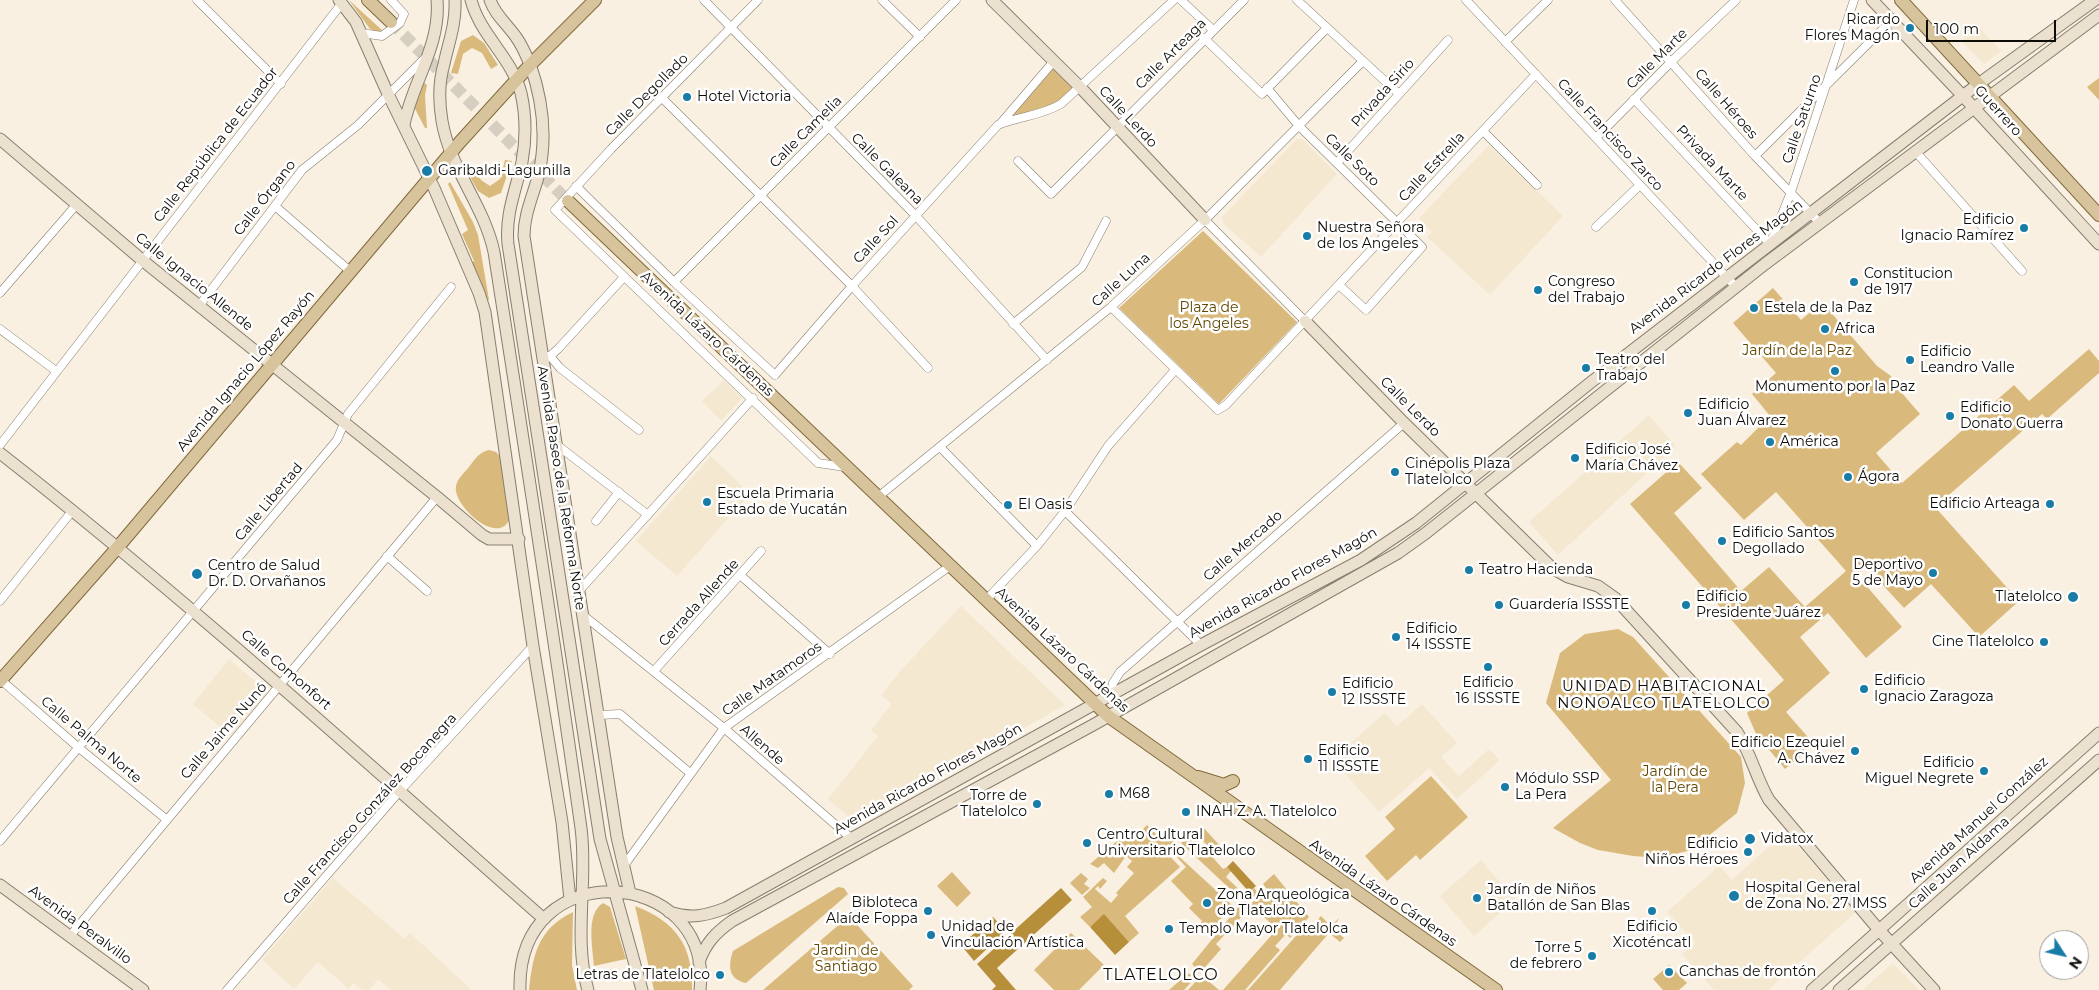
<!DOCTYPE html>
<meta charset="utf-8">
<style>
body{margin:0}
#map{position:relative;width:2099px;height:990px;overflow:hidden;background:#f9f0e1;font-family:Montserrat,sans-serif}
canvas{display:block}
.north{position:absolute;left:2039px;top:930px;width:50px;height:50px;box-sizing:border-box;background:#fff;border:1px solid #9f9e9c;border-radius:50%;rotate:125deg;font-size:14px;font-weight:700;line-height:20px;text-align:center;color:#0e0c07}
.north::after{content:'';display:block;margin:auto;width:18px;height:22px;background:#187ca7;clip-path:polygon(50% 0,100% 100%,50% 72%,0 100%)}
.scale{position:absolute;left:1926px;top:20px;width:130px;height:22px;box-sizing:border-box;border:2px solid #0e0c07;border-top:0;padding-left:6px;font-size:15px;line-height:18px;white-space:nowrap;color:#0e0c07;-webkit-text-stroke:4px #fff;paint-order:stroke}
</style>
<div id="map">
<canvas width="2099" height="990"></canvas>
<div class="north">N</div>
<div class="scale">100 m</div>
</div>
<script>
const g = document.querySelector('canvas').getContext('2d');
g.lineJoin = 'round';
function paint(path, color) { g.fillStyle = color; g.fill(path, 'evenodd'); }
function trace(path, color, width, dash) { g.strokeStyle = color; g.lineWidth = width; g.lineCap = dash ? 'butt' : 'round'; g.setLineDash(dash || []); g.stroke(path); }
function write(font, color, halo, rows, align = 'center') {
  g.font = font + ' Montserrat,sans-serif'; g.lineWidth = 5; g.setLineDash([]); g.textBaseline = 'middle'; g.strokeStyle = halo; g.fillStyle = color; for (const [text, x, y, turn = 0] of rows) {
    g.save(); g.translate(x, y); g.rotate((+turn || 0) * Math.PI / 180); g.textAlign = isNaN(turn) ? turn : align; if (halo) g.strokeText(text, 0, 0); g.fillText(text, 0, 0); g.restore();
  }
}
paint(new Path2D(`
 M1979 27 2001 51 1984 64 1961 41Z
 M1297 139H1302L1337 174 1261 257 1224 224 1222 217Z
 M1489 145 1563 216 1490 295 1427 237 1432 232 1419 218Z
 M724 380 742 398 721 421 702 401Z
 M1649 415 1676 446 1558 555 1529 522Z
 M711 456 750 494 677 576 636 541Z
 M961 606 1065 705 855 822 828 799 878 736 871 730 892 704 881 695 904 667Z
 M229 659 268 692 231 736 193 704Z
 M1422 704 1457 743 1441 757 1459 776 1489 749 1500 760 1457 799 1429 768 1379 812 1332 759 1385 713 1397 726Z
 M1785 832 1856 912 1768 990H1714L1682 954 1695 943 1667 912 1719 866 1732 880Z
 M1481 860 1515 900 1474 936 1440 896Z
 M333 878 405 939 410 933 472 990H391L378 979 369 990H363L353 983 349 989 318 962 294 989 262 960Z
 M1893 963 1919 990H1862Z`), '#f4e8d1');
paint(new Path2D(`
 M349 0 383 31 380 33 370 29Z
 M473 35 484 43 498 65 491 69 482 53 472 48 463 54 458 74 451 73 461 41Z
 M1053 67 1075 90 1061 103 1021 116 1011 114Z
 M2099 78V100L2087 87Z
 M422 81 427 85 425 95 427 128H425L413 105Z
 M505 160 512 161 501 193 489 198 478 191 465 168 472 165 481 180 490 186 500 179Z
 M450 182 473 222 478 235 489 300H488L472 263 474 261 462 234 468 230 448 184Z
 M1203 231 1297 322 1219 404 1119 308Z
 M1773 288 1801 320 1822 302 1877 366 1891 376 1895 385 1920 414 1876 453 1902 483 2014 385 2029 401 2089 349 2099 361V373L2047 419 2042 414 1935 507 2019 601 1979 637 1931 584 1904 608 1866 567 1857 575 1902 627 1866 658 1828 613 1800 637 1830 673 1786 712 1814 744 1785 769 1756 734 1747 713 1784 680 1630 504 1678 462 1702 488 1674 513 1741 591 1769 567 1805 607 1846 571 1776 492 1744 520 1701 474 1737 442 1741 445 1770 416 1752 394 1776 373 1733 323Z
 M489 450 496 452 501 457 510 518C499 548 452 505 456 486 457 479 464 473 469 467 475 459 479 452 489 450Z
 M1618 629 1633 637 1741 757 1745 783 1737 813 1691 850 1660 858 1633 856 1598 850 1580 843 1553 828 1611 780 1546 703 1560 653 1585 634Z
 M1431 776 1468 817 1420 860 1416 855 1387 881 1365 856 1395 829 1385 817Z
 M1147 825 1156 834 1160 829 1166 834 1169 831 1177 839 1165 851 1180 867 1125 916 1139 933 1129 942 1104 915 1090 927 1080 917 1092 907 1083 897 1103 878 1107 881 1100 889 1098 886 1095 889 1111 903 1118 895 1116 893 1134 873 1127 867 1132 861 1126 856 1114 873 1104 863 1098 868 1090 864 1132 828 1138 834Z
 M1202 826 1223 849 1216 855 1195 832Z
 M1192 834 1223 869 1227 867 1231 871 1226 877 1249 899 1245 903 1181 843Z
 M1173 851 1233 906 1206 935 1197 926 1202 921 1189 908 1193 904 1171 881 1186 867 1172 852Z
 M952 872 971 893 957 907 937 886Z
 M1081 873 1088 879 1084 884 1090 888 1082 895 1070 883Z
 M1274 874 1309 917 1290 938 1286 934 1275 946 1280 950 1245 990H1223L1277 929 1251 905 1255 899 1250 892 1254 888 1264 899 1270 893 1263 884Z
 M838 887 844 888 848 894 746 983C728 979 728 966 733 951Z
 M603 903 610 907 626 959 594 966C593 949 585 914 603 903Z
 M635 906C676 922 693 945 692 990H654Z
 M1239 906 1246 912 1216 944 1221 949 1200 973 1192 964Z
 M573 912 572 965 577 990H529C533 954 538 929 573 912Z
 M849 916 913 986 909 990H763Z
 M1321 916 1331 926 1339 918 1333 929 1344 938 1340 942 1329 933 1280 990H1248L1303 928 1307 932Z
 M1071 933 1104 965 1079 990H1054L1034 970Z
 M1669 965 1687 983 1679 990H1663L1653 979Z
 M1185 972 1196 977 1184 990H1169L1184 977Z
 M1199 978 1204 981 1206 979 1219 990H1188Z`), '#daba7c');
paint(new Path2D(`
 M1233 861 1256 886 1249 892 1227 867Z
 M1061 888 1072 900 997 968 1016 990H992L996 986 977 964Z
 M1104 914 1129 942 1115 955 1090 927Z
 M993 917 1006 931 974 961 961 945Z`), '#b78f3a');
trace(new Path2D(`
 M391 22 568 201`), '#d6cec0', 12, [12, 6]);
const street = new Path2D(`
 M197 0 281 84
 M704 0 916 216 1047 360
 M758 0 611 149 555 210 818 463 845 467
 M882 0 920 37
 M1181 0 1213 30
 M1297 0 1398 93
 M1466 0 1736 287
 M1615 0 1755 156 1820 223
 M361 33 382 36 400 23 404 14 391 0
 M1204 38 1262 94 1327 28
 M1505 42 1548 0
 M1267 88 1299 126 1422 247 1366 310 1339 285
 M662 98 852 286 928 368
 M1634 99 1770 244 1791 192 1854 0
 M1000 124 1054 61
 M1483 131 1537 185
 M1597 137 1672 61 1736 0
 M1915 151 2022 271
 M1755 156 1892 20
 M1018 161 1051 194 1244 0
 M1337 163 1448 40
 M576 186 674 282 775 375 852 286 998 125C1019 116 1041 116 1061 104L1174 0
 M275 206 350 271
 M1205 220 1305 321
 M1596 227 1640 185
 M674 282 956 0
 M0 293 77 204
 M199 306 302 170 358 125 425 58
 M1111 307 1218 410 1226 405 1536 74
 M1013 324 1082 267 1106 221
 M0 329 56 371
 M545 356H550L558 349 624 277
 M550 356 560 368 639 430
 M0 445 342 3
 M557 445 648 515
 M940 447 1037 546
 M878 497 1111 307 1205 220 1363 61
 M1065 511 1201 645
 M596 521 619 492
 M387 556 427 591
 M740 575 830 654
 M579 591 753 398
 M986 600 1037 546 1065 511 1108 446 1175 370
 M0 601 73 510
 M583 615 724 728 852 839
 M654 671 761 551
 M1 680 79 748 166 819
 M1111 696 1113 683 1120 672 1404 423
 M599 715 620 714 690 773
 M0 841 337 440 348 414 451 287
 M623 867 724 728 950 566
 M70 936 437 497
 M227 990 400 791 533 646`);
const secondary = new Path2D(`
 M339 0 356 22 388 94 434 188 479 293 485 312 533 646 562 822 570 900
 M455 0C456 24 449 41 444 64 439 81 439 103 442 121 450 169 484 205 494 252 524 444 554 636 581 828 588 879 573 940 588 990
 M471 0C480 35 512 58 521 93 526 115 526 140 522 162 516 190 505 214 508 244L600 839 642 990
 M490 0C495 15 507 24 516 37 522 45 526 55 530 64 542 98 547 137 539 173 534 194 524 213 524 236L617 837 630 893
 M992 0 1080 87 1205 220
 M1872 0 1963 96 2099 244
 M404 125C412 83 441 45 437 0
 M0 139 142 260 437 497 482 535 489 539H519
 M1305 321 1404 423 1552 568 1568 577 1598 586 1615 598 1737 732C1751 753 1756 778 1769 800L1879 930 1934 990
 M0 453C188 600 365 761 544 919
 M0 885 143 990
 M669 912C691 919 705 916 726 908L1201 645 1361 560 1416 523 1590 383 1977 85 2095 0
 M699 962C706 943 715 933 732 921L1093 725 1398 553 1426 533 1765 264 2099 15
 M520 990C516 852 714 866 700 990
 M1812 990 2099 733
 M1839 990 2099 760`);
const primary = new Path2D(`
 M368 0 391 22
 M1901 0 2099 215
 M568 201 1108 716 1496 990
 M0 681 118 547 460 142 530 65 595 0
 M1198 777 1224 785 1233 781`);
trace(street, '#867f71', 9);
trace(secondary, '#867f71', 13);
trace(primary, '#806a3e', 14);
trace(street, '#fff', 8);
trace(secondary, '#ebe1ce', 11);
trace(primary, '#d7c49d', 12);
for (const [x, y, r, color] of [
 [1910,28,5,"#187ca7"],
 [687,97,5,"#187ca7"],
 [427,171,6,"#187ca7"],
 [2024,228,5,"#187ca7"],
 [1307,236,5,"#187ca7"],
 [1854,282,5,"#187ca7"],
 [1538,290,5,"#187ca7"],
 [1754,308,5,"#187ca7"],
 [1825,329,5,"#187ca7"],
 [1910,360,5,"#187ca7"],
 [1586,368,5,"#187ca7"],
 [1835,371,5,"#187ca7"],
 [1688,413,5,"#187ca7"],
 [1950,416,5,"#187ca7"],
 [1770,442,5,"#187ca7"],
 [1575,458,5,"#187ca7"],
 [1395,472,5,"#187ca7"],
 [1848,477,5,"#187ca7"],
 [707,502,5,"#187ca7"],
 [2050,504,5,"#187ca7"],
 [1008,505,5,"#187ca7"],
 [1722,541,5,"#187ca7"],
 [1469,570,5,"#187ca7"],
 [1933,573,5,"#187ca7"],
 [197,574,6,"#187ca7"],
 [2073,597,6,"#187ca7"],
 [1499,605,5,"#187ca7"],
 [1686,605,5,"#187ca7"],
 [1396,637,5,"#187ca7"],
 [2044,642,5,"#187ca7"],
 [1488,667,5,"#187ca7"],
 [1864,689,5,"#187ca7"],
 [1332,692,5,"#187ca7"],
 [1855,751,5,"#187ca7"],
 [1308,759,5,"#187ca7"],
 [1984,771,5,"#187ca7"],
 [1505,787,5,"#187ca7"],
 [1109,794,5,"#187ca7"],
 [1037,804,5,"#187ca7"],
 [1186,812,5,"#187ca7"],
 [1750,839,6,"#187ca7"],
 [1087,843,5,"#187ca7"],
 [1748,852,5,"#187ca7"],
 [1734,896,6,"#187ca7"],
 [1477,898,5,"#187ca7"],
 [1207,903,5,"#187ca7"],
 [928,911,5,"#187ca7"],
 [1652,911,5,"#187ca7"],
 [1169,929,5,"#187ca7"],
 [931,935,5,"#187ca7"],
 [1592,956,5,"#187ca7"],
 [1669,972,5,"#187ca7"],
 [720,975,5,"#187ca7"]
]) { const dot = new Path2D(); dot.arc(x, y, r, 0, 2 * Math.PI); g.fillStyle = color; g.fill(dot); trace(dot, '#fff', 2); }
write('14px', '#0e0c07', '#fff', [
 ["Ricardo",1900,20,"right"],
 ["Flores Magón",1900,36,"right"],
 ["Hotel Victoria",697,97],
 ["Garibaldi-Lagunilla",438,171],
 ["Edificio",2014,220,"right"],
 ["Ignacio Ramírez",2014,236,"right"],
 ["Nuestra Señora",1317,228],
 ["de los Angeles",1317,244],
 ["Constitucion",1864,274],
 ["de 1917",1864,290],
 ["Congreso",1548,282],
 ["del Trabajo",1548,298],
 ["Estela de la Paz",1764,308],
 ["Africa",1835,329],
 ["Edificio",1920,352],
 ["Leandro Valle",1920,368],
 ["Teatro del",1596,360],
 ["Trabajo",1596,376],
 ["Monumento por la Paz",1835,387,"center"],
 ["Edificio",1698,405],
 ["Juan Álvarez",1698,421],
 ["Edificio",1960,408],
 ["Donato Guerra",1960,424],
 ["América",1780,442],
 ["Edificio José",1585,450],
 ["María Chávez",1585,466],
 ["Cinépolis Plaza",1405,464],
 ["Tlatelolco",1405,480],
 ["Ágora",1858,477],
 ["Escuela Primaria",717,494],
 ["Estado de Yucatán",717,510],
 ["Edificio Arteaga",2040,504,"right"],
 ["El Oasis",1018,505],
 ["Edificio Santos",1732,533],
 ["Degollado",1732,549],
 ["Deportivo",1923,565,"right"],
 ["5 de Mayo",1923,581,"right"],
 ["Centro de Salud",208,566],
 ["Dr. D. Orvañanos",208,582],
 ["Teatro Hacienda",1479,570],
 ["Edificio",1696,597],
 ["Presidente Juárez",1696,613],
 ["Tlatelolco",2062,597,"right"],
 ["Guardería ISSSTE",1509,605],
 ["Edificio",1406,629],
 ["14 ISSSTE",1406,645],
 ["Cine Tlatelolco",2034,642,"right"],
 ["Edificio",1874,681],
 ["Ignacio Zaragoza",1874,697],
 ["Edificio",1488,683,"center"],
 ["16 ISSSTE",1488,699,"center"],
 ["Edificio",1342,684],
 ["12 ISSSTE",1342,700],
 ["Edificio Ezequiel",1845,743,"right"],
 ["A. Chávez",1845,759,"right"],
 ["Edificio",1318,751],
 ["11 ISSSTE",1318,767],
 ["Edificio",1974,763,"right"],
 ["Miguel Negrete",1974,779,"right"],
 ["Módulo SSP",1515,779],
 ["La Pera",1515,795],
 ["M68",1119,794],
 ["Torre de",1027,796,"right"],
 ["Tlatelolco",1027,812,"right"],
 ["INAH Z. A. Tlatelolco",1196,812],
 ["Centro Cultural",1097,835],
 ["Universitario Tlatelolco",1097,851],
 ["Vidatox",1761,839],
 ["Edificio",1738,844,"right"],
 ["Niños Héroes",1738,860,"right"],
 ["Hospital General",1745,888],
 ["de Zona No. 27 IMSS",1745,904],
 ["Jardín de Niños",1487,890],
 ["Batallón de San Blas",1487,906],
 ["Zona Arqueológica",1217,895],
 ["de Tlatelolco",1217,911],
 ["Bibloteca",918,903,"right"],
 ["Alaíde Foppa",918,919,"right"],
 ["Unidad de",941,927],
 ["Vinculación Artística",941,943],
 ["Edificio",1652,927,"center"],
 ["Xicoténcatl",1652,943,"center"],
 ["Templo Mayor Tlatelolca",1179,929],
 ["Torre 5",1582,948,"right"],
 ["de febrero",1582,964,"right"],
 ["Canchas de frontón",1679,972],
 ["Letras de Tlatelolco",710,975,"right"]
], 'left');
write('14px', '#0e0c07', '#fff', [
 ["Calle Arteaga",1171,54,-45],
 ["Calle Marte",1657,59,-45],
 ["Privada Sirio",1383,93,-48],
 ["Calle Degollado",647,95,-45],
 ["Calle Héroes",1726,104,49],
 ["Guerrero",1998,111,48],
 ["Calle Lerdo",1128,117,47],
 ["Calle Saturno",1802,119,-71],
 ["Calle Camelia",806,132,-45],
 ["Calle Francisco Zarco",1610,135,47],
 ["Calle República de Ecuador",216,145,-52],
 ["Calle Soto",1352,160,44],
 ["Privada Marte",1712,163,47],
 ["Calle Estrella",1432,167,-47],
 ["Calle Galeana",887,169,45],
 ["Calle Órgano",265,198,-52],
 ["Calle Sol",876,240,-47],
 ["Avenida Ricardo Flores Magón",1716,267,-37],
 ["Calle Luna",1121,280,-42],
 ["Calle Ignacio Allende",194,282,39],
 ["Avenida Lázaro Cárdenas",707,334,43],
 ["Avenida Ignacio López Rayón",246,371,-50],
 ["Calle Lerdo",1410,407,45],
 ["Avenida Paseo de la Reforma Norte",561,488,81],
 ["Calle Libertad",269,502,-50],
 ["Calle Mercado",1243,546,-41],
 ["Avenida Ricardo Flores Magón",1283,583,-29],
 ["Cerrada Allende",699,603,-48],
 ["Avenida Lázaro Cárdenas",1062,650,43],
 ["Calle Comonfort",286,670,41],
 ["Calle Matamoros",772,679,-35],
 ["Calle Jaime Nunó",224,731,-49],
 ["Calle Palma Norte",91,740,40],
 ["Allende",762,745,41],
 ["Avenida Ricardo Flores Magón",928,779,-29],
 ["Calle Francisco González Bocanegra",370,809,-48],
 ["Avenida Manuel González",1979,820,-42],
 ["Calle Juan Aldama",1959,863,-42],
 ["Avenida Lázaro Cárdenas",1383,893,35],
 ["Avenida Peralvillo",80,925,36]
]);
write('14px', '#614600', '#fff', [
 ["Plaza de",1209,308],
 ["los Angeles",1209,324],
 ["Jardín de la Paz",1797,351],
 ["Jardín de",1675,772],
 ["la Pera",1675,788],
 ["Jardin de",846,951],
 ["Santiago",846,967]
]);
g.letterSpacing = '1px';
write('15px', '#0e0c07', '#fff', [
 ["UNIDAD HABITACIONAL",1664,687],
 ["NONOALCO TLATELOLCO",1664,704]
]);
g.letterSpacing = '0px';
g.letterSpacing = '1px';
write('16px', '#0e0c07', '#fff', [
 ["TLATELOLCO",1161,975]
]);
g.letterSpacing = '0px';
</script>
